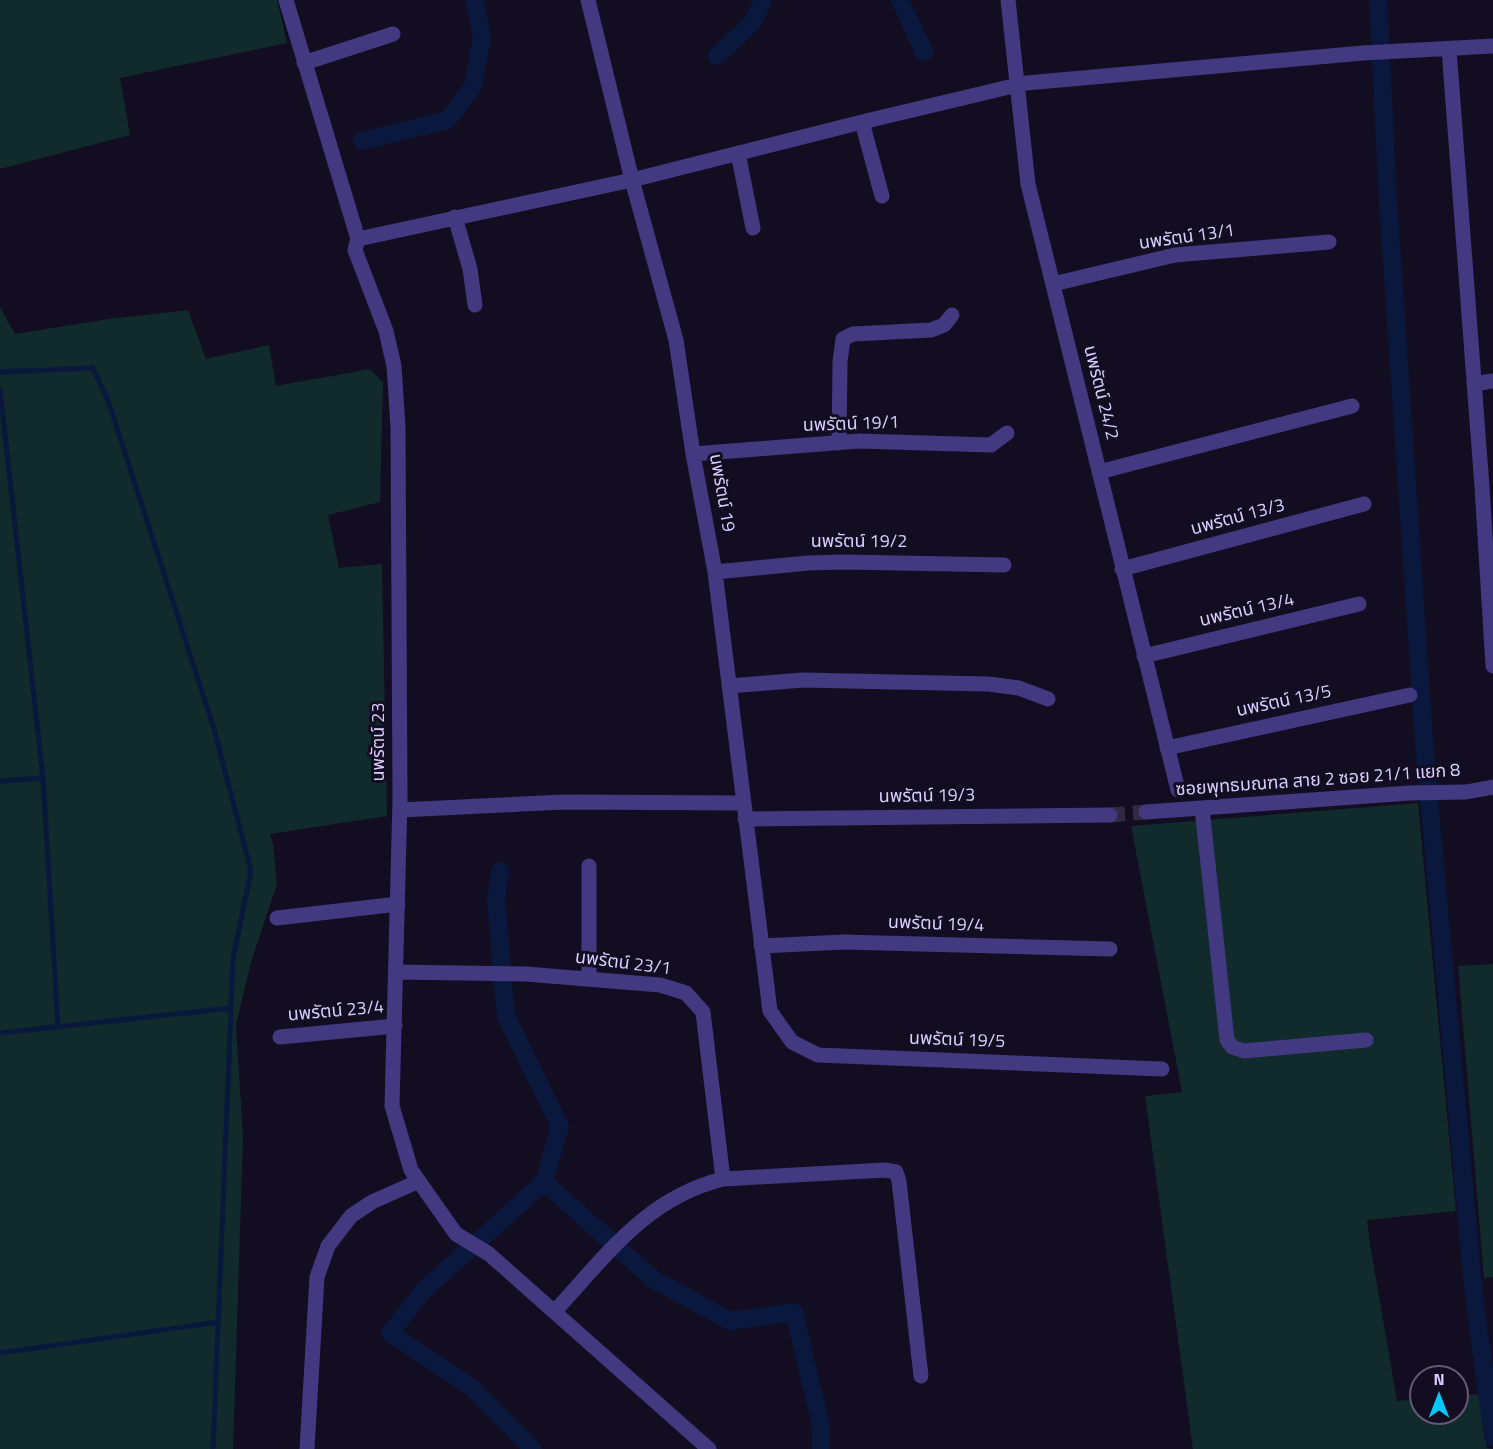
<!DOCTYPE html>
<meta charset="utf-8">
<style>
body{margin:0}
#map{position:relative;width:1493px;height:1449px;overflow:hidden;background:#130d21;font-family:"Titillium Web",sans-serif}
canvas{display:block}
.north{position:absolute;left:1409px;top:1365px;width:60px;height:60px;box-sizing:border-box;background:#130d21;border:2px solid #625a7a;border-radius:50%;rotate:0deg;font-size:16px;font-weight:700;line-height:24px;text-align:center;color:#d8ceff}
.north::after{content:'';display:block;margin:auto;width:21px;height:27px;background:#02c7f7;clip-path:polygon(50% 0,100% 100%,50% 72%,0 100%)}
</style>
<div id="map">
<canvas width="1493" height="1449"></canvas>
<div class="north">N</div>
</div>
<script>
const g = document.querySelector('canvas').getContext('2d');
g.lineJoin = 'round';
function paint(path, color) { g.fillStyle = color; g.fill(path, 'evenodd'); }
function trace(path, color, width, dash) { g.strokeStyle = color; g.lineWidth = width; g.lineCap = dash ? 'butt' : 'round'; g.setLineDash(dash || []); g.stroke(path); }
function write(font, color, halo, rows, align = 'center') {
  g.font = font + ' "Titillium Web","Noto Sans Thai",sans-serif'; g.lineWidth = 6; g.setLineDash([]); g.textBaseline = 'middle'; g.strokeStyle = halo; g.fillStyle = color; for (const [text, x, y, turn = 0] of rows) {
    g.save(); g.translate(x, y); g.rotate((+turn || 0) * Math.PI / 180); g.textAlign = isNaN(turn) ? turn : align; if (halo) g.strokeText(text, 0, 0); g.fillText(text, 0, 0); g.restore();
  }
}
paint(new Path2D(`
 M0 0H277L287 43 120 78 130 135 0 169Z
 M0 307 15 334 109 319 188 310 206 359 269 345 276 386 370 369 383 382 380 502 328 515 339 568 382 564 387 816 270 834 273 844 277 884 251 962 236 1025 243 1137 233 1449H0Z
 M1418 803 1456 1211 1367 1220 1370 1244 1397 1401 1421 1399V1413H1457V1396L1480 1394 1487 1448 1493 1449H1193L1145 1096 1182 1092 1131 826Z
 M1493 964V1277L1484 1278 1458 966Z`), '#112a2b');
trace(new Path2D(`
 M0 372 93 368 109 403 214 729 251 871 233 959 213 1449
 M0 389 43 778
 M0 781 43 778 58 1026
 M0 1033 231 1008
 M0 1353 218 1322`), '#0a183e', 5);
trace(new Path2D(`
 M900 0 924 52
 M1378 0 1388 201 1425 754 1474 1296 1493 1437
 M717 56 753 22 763 0
 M362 141 448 120 473 86 482 36 474 0
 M500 871 496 902 506 1016 560 1126 544 1182 424 1290 390 1333 471 1387 533 1449
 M544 1182 653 1279 730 1321 794 1312 821 1426V1449`), '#0a183e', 18);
trace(new Path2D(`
 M1110 815 1146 812`), '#312a42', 15, [15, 8]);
trace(new Path2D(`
 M286 0 358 239 355 250 386 331 394 366 398 427 400 799 392 1106 411 1170 456 1234 489 1254 709 1449
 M588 0 632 180 676 340 693 454 715 572 770 1011 792 1042 818 1055 1162 1069
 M1008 0 1028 184 1178 790
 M1449 49 1482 487 1493 666
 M304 63 393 34
 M862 122 882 196
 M738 153 753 228
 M455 217 470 269 475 305
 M358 239 632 180 862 122 1026 83 1363 53 1493 46
 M1053 284 1175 255 1329 242
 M1474 384 1493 381
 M839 443 840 362 843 339 853 334 931 330 944 325 952 315
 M693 454 859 441 991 445 1007 433
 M1099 472 1352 406
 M1122 569 1364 504
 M715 572 808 563 844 562 1004 565
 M1144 656 1359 604
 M729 686 803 680 988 684 1019 688 1048 699
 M1167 748 1410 695
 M1202 808 1227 1040 1232 1047 1244 1051 1366 1040
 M400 810 564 802 743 803
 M1146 812 1409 793 1466 792 1493 787
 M745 819 1110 815
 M589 866V979
 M277 918 398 904
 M761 946 844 942 1110 949
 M397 972 526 974 660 985 686 993 703 1012 723 1179
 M280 1037 395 1026
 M555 1311C606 1256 646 1198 723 1179L885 1170 896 1172 899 1181 921 1376
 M307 1449 317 1277 328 1246 351 1216 372 1202 419 1181`), '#423980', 15);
write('18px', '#d8ceff', '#130d21', [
 ["นพรัตน์ 13/1",1187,238,-8],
 ["นพรัตน์ 24/2",1100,393,76],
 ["นพรัตน์ 19/1",851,425,-2],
 ["นพรัตน์ 19",721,493,80],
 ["นพรัตน์ 13/3",1238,518,-15],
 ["นพรัตน์ 19/2",859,543],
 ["นพรัตน์ 13/4",1247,611,-13],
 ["นพรัตน์ 13/5",1284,702,-12],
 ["นพรัตน์ 23",380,742,-90],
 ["ซอยพุทธมณฑล สาย 2 ซอย 21/1 แยก 8",1318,781,-4],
 ["นพรัตน์ 19/3",927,797,-1],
 ["นพรัตน์ 19/4",936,925,2],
 ["นพรัตน์ 23/1",623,964,7],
 ["นพรัตน์ 23/4",336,1012,-5],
 ["นพรัตน์ 19/5",957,1041,2]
]);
</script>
